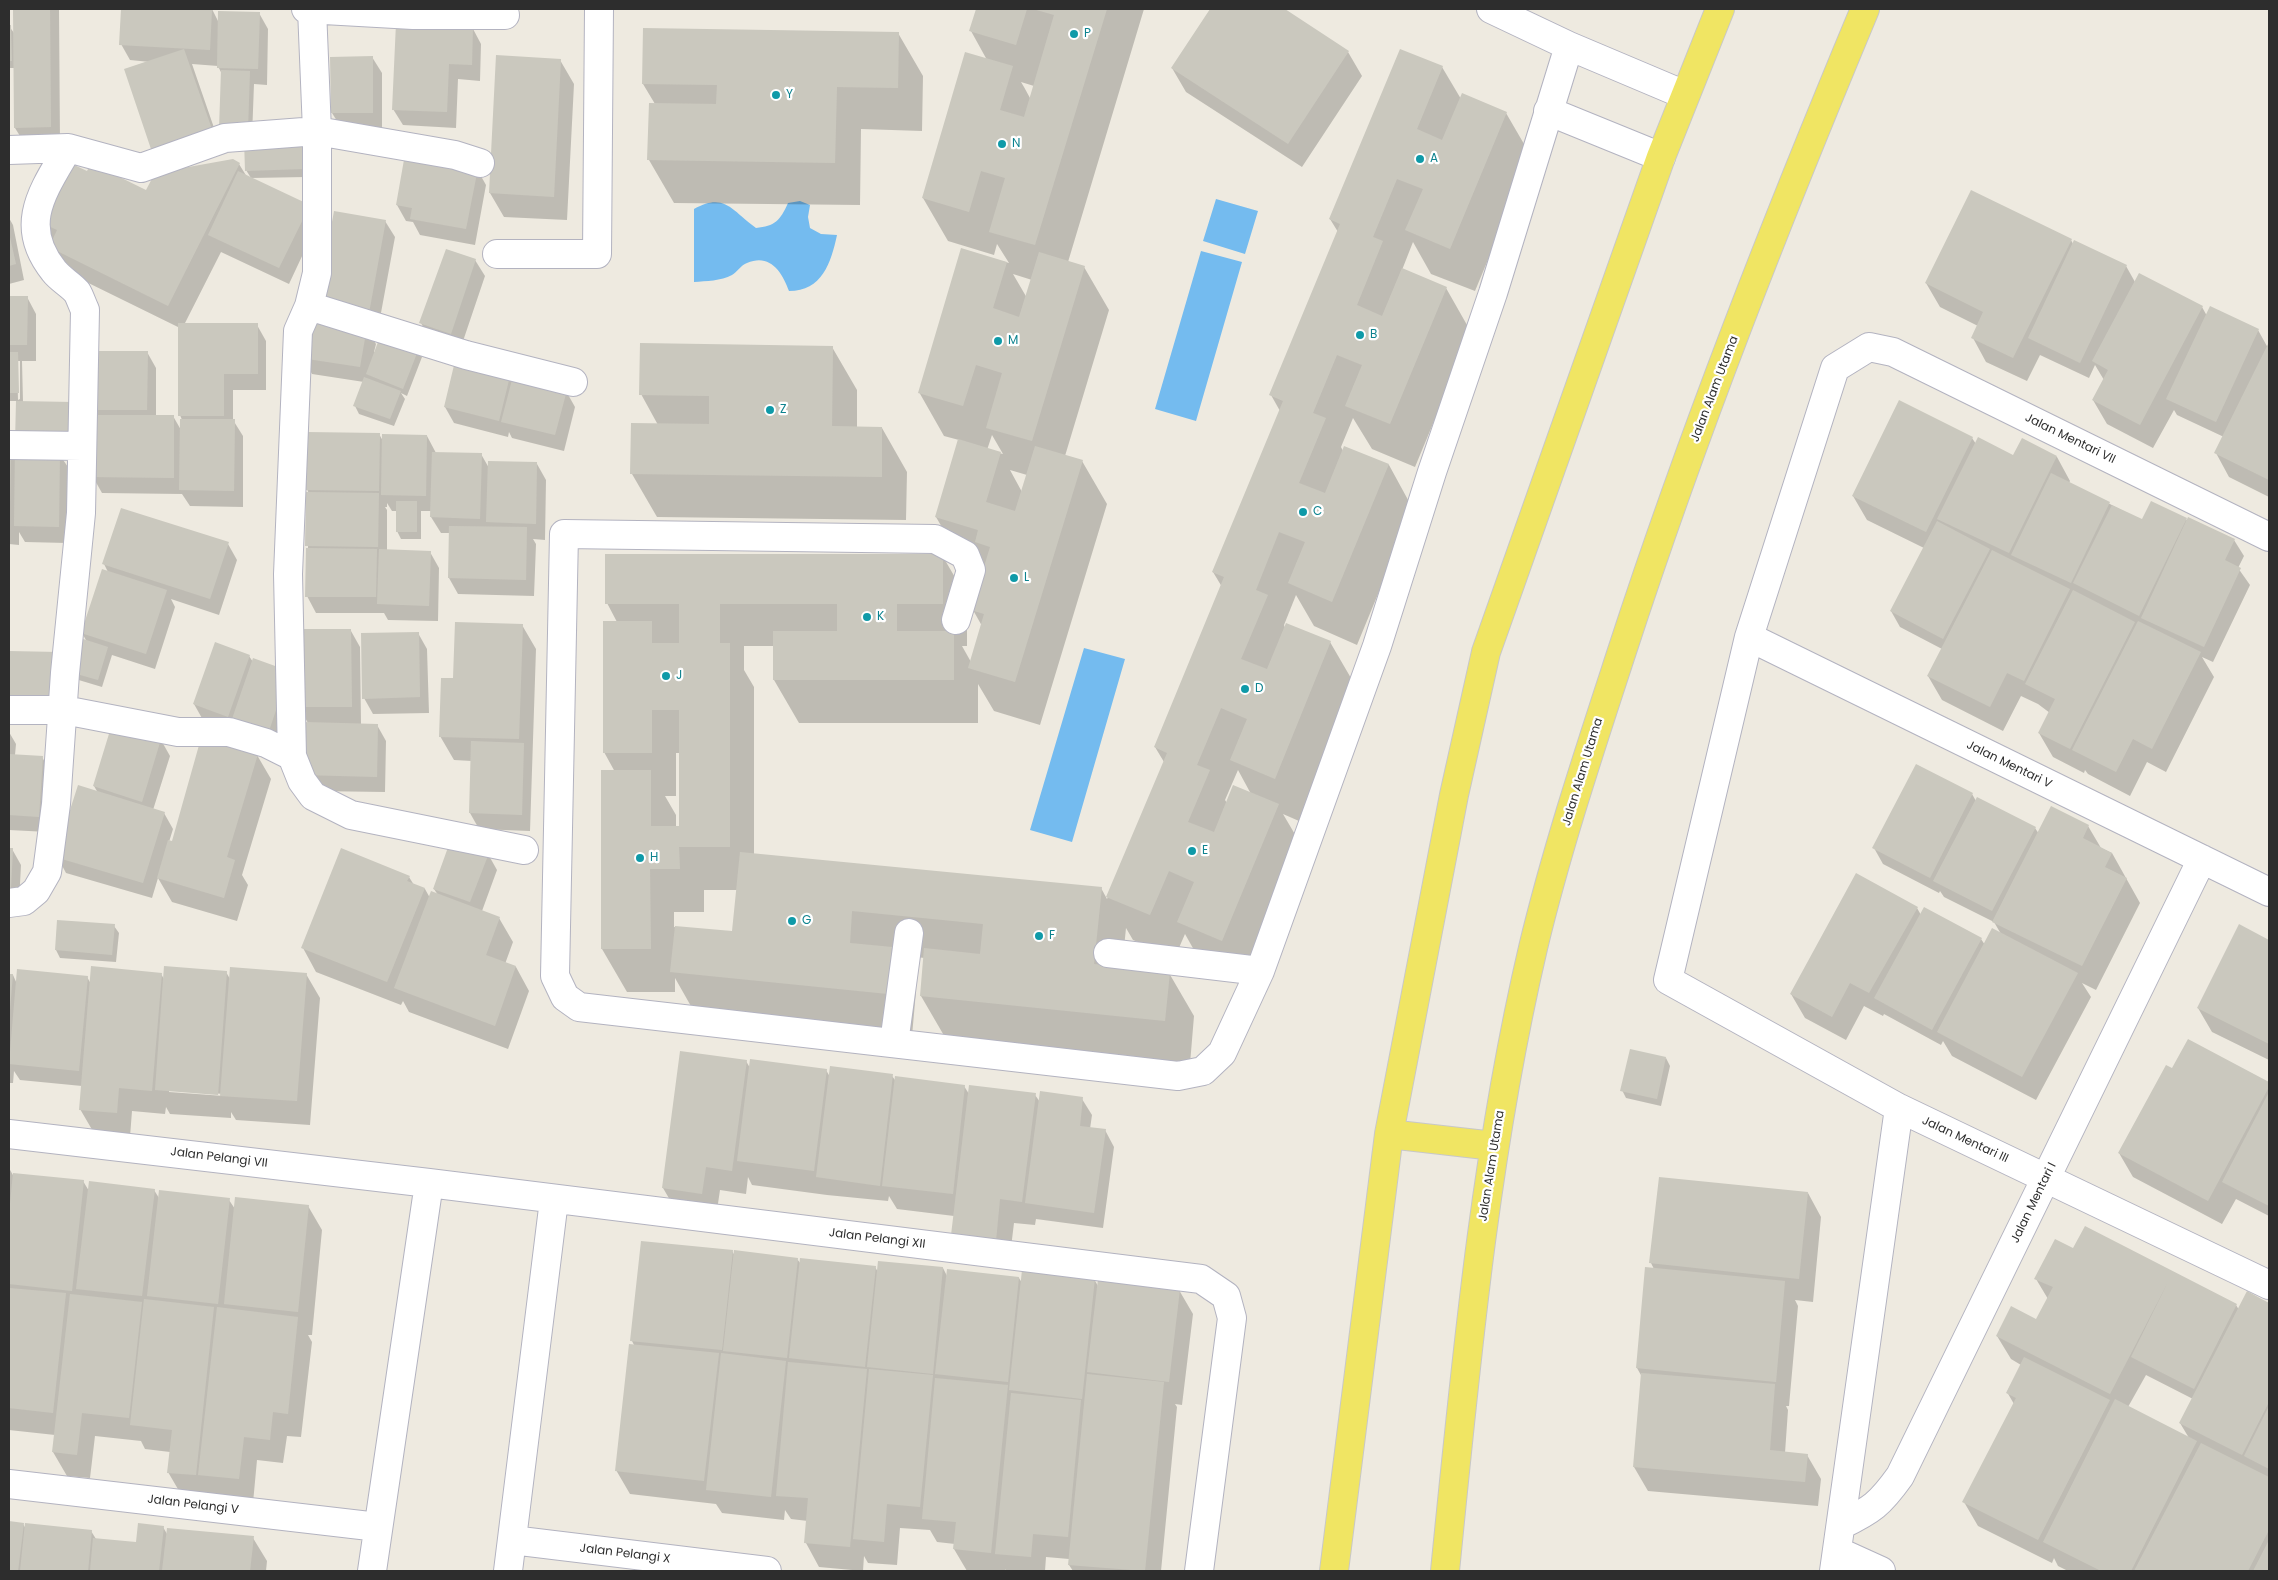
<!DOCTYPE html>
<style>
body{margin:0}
#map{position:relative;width:2278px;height:1580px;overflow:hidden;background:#eeeae0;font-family:Poppins,sans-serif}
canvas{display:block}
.frame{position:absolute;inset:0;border:10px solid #2d2d2d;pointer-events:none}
</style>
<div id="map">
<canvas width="2278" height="1580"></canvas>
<div class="frame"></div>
</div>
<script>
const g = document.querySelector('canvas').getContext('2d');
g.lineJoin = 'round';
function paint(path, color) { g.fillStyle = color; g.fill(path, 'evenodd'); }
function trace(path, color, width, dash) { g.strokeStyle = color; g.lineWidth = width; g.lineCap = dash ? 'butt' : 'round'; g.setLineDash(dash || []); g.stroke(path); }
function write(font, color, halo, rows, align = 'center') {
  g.font = font + ' Poppins,sans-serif'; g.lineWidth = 4.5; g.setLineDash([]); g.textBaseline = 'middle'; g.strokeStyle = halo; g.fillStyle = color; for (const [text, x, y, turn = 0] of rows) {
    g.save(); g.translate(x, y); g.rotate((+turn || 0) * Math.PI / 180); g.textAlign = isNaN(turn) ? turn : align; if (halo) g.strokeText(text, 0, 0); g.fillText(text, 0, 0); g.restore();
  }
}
paint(new Path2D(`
 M1216 199 1258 211 1245 254 1203 241Z
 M800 201 810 205 808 217 810 228 821 234 837 235C831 263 822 291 789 291 782 272 770 253 747 263 741 265 737 272 732 275 721 281 706 281 694 282V209C725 192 732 211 756 228 775 226 780 221 788 203Z
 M1201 251 1242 262 1196 421 1155 409Z
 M1084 648 1125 659 1072 842 1030 830Z`), '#74bbef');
paint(new Path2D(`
 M14 9H59L60 143 25 144 15 128V68H9V26L14 33Z
 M122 9H212L219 23 259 13 268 29 267 85 254 84 252 137 218 66 192 64 222 151 150 62 130 60 121 44Z
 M977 9H1144L1068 262 1084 267 1109 310 1065 456 1082 461 1107 504 1040 725 994 711 978 684V723H799L774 680V646H744V670L754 687V855L1101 888 1107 899 1164 762 1155 747 1222 587 1213 572 1280 411 1271 395 1338 232 1330 219 1442 67 1461 99 1506 113 1531 156 1475 291 1431 274 1413 242 1402 270 1446 288 1471 332 1415 467 1372 449 1353 418 1341 447 1343 451 1345 448 1389 465 1413 509 1357 645 1314 626 1296 595 1284 625 1285 628 1330 642 1355 685 1299 821 1283 814 1303 848 1247 984 1203 966 1185 934 1175 957 1133 940 1126 928 1122 968 1169 973 1194 1016 1190 1064 946 1039 921 996 925 958 895 955 916 991 912 1036 696 1015 675 978V992H627L602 949 615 772 604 752 617 622 607 603 942 555 967 598V646H962L971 662 982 626 973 610 985 567 961 560 936 517 959 440 944 436 919 392 962 250 1009 263 997 244 994 255 948 241 923 198 987 60 971 31ZM1021 82 1034 86 1030 98 1024 87ZM1013 274 1032 280 1027 298ZM992 435 1003 454 987 450ZM1010 470 1027 475 1022 492ZM676 753H681V827H676V815L665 796H676ZM1238 770 1251 794 1227 803 1225 800ZM704 890H737L733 933 674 927V912H704Z
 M1211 9H1282L1348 52 1362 76 1302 167 1186 92 1172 68Z
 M472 27 481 44 480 81 458 79 456 128 403 125 393 109Z
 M898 33 923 76 922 131 861 129 860 205 674 203 649 160 655 104 643 84Z
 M372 57 382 73V129H342L332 113Z
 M560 60 574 84 567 220 504 217 490 193Z
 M301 140 306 148V177L251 178 246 170Z
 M239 164 247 177 318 222 289 284 221 252 184 325H257L266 341V390H233V420L243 436V507L190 506 182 494 102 493 93 477 91 409 147 352 156 368V416H173L181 430 182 420 180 415V328L64 271 39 221 87 173 147 191Z
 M477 169 486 185 475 245 420 235 413 222 406 221 397 205Z
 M9 218 13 225 24 280 9 284Z
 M385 221 395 237 378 329 365 326 376 344 374 352 418 349 422 357 407 396 401 393 405 399 394 426 359 414 355 406 364 382 312 374 303 358Z
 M2071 240 2073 244 2126 266 2135 282 2202 307 2207 316 2258 330 2268 348 2269 345V497L2229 477 2216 453 2224 437 2177 415 2174 410 2153 448 2107 424 2093 400 2104 380 2095 365 2089 378 2040 355 2027 381 1986 362 1973 338 1978 326 1940 307 1926 283Z
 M475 260 485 276 460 350 430 339 421 323Z
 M9 297H27L36 314V361H22L23 402 68 467 67 543 25 542 19 532V545L9 544V450L17 442V401H9ZM17 361H20V399L18 400Z
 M832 347 857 390V428H882L907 472 906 520 657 517 632 474 658 425 641 394Z
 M456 363 566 391 575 407 564 451 512 438 509 432 508 437 454 423 445 407Z
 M379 434 383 441 427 436 436 453 481 454 489 468 537 464 546 480 545 540 533 539 536 544 534 596 458 594 449 578 450 533H441L431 517 432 511H421V539H401L397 531V511H392L387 503V507H385L387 510V551L430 552 439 568 438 621 388 620 384 613H316L307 596 309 494 307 489Z
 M1972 438 1976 444 2014 457H2057L2070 481 2069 483 2143 521 2186 519 2188 522 2234 540 2244 556 2238 568 2250 585 2213 662 2202 657 2214 677 2166 772 2147 762 2130 796 2088 774 2085 770 2084 773 2053 757 2039 733 2050 713 2038 704 2021 696 2003 731 1942 700 1928 676 1942 649 1900 627 1891 611 1924 548 1867 520 1853 496Z
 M228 544 237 560 219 615 171 599 175 607 155 669 112 655 102 687 72 678 9 719V653L58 654 87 642 82 633 108 572 104 564Z
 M522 625 536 649 530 831 479 829 470 813 472 761 454 760 440 736 454 679Z
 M351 631 360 647 361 724 377 725 386 741 385 792 314 791 308 723 299 707Z
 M418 633 427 649 429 713 373 714 364 698Z
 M249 656 253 662 288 672 278 746 203 720 194 704Z
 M9 732 16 744 15 755 42 757 51 773 48 832 9 830Z
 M161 740 170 756 153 810 164 813 173 829 169 842H172L257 755 271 779 242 875 248 885 237 921 172 902 158 878 152 898 66 873 57 856 98 793 94 786Z
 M1917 765 1972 794 1976 801 2035 828 2039 834 2052 808 2088 826 2101 848 2112 853 2140 903 2096 990 2082 983 2091 997 2036 1100 1952 1056 1943 1041 1941 1045 1884 1014 1883 1016 1864 1006 1846 1040 1805 1018 1791 994 1917 908 1921 915 1981 939 1985 945 2001 934 1994 922 1944 897 1940 891 1939 893 1883 864 1874 848Z
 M9 849H12L21 865 19 903H9Z
 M488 854 497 870 482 911 499 918 513 942 505 964 516 967 529 991 508 1049 409 1012 403 1001 401 1005 316 972 303 948 409 877 414 885 425 889 430 898 438 895 434 889Z
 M114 926 119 933 116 962 60 958 56 950Z
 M2239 926 2269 941V1060L2212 1032 2198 1008Z
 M226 972 230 979 306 974 320 998 310 1125 236 1120 231 1112V1118L170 1114 166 1107 165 1114 132 1111 130 1137 94 1133 80 1109 82 1086 20 1080 14 1071 13 1083H9V975H13L17 984 87 977 91 984 161 974 164 979ZM169 1090 224 1094V1096L169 1092Z
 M2188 1041 2269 1084V1216L2236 1199 2222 1224 2133 1177 2119 1153 2173 1069Z
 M1666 1058 1670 1066 1661 1106 1626 1098 1622 1090Z
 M746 1061 750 1068 826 1070 830 1077 892 1076 895 1080 964 1086 969 1094 1035 1095 1040 1102 1082 1099 1092 1115 1090 1129 1105 1130 1114 1147 1103 1228 1036 1219 1035 1225 1014 1223 1009 1264 954 1216 897 1209 889 1196 888 1201 827 1195 752 1185 748 1177 746 1194 720 1190 716 1217 677 1212 663 1188Z
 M9 1168 14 1177 83 1181 89 1191 154 1190 159 1198 229 1200 235 1209 308 1206 322 1230 312 1335H308L312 1342 301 1437 287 1436 283 1463 257 1460 253 1503 213 1498 210 1493 209 1499 182 1496 168 1472 170 1452 145 1449 141 1441 95 1436 90 1478 67 1476 53 1452 55 1435 9 1430Z
 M1808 1193 1821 1217 1813 1302 1795 1300 1798 1306 1789 1406H1786L1788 1410 1785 1453 1807 1455 1821 1479 1818 1506 1648 1491 1634 1467 1642 1377 1637 1368 1654 1269 1651 1263Z
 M2074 1250 2174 1274 2236 1305 2239 1310 2247 1293 2269 1304V1571H2068L2058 1566 2054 1558 2052 1563 1978 1526 1964 1502 2014 1404 2007 1392 2021 1365 2011 1359 1997 1336 2037 1320 2048 1299 2036 1279ZM2146 1375 2193 1399 2180 1423 2189 1438 2128 1407Z
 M732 1251 735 1256 797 1259 801 1264 875 1267 878 1272 943 1268 947 1276 1019 1278 1022 1283 1094 1279 1098 1286 1179 1290 1193 1314 1182 1405 1175 1404 1177 1407 1161 1571H1073L1069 1565V1559L1046 1557 1045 1571H1006L1005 1569V1571H967L954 1549 955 1544 937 1542 930 1530 900 1528 897 1565 868 1563 864 1556 863 1571 819 1567 806 1543 808 1521 791 1519 785 1510 784 1520 722 1513 716 1504 630 1494 616 1470 634 1345 632 1341Z
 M9 1522 23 1524 26 1529 91 1531 96 1539 137 1544 163 1527 167 1534 253 1538 267 1561 266 1571H9Z`), '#0003');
paint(new Path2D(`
 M13 9H50L51 127 14 128Z
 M121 9H212L210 50 119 45Z
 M976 9H1027L1016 45 969 31Z
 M1033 9H1107L1035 245 989 232 1005 178 981 171 969 212 922 198 965 52 1013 66 1000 110 1024 117 1054 15Z
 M1210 9H1285L1349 51 1288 144 1171 68Z
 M218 11 260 12 258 69 217 68Z
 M396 23 473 26 472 65 449 64 447 112 392 110Z
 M9 25H11L12 61H9Z
 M643 28 899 32 898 88 837 87 835 163 647 160 649 103 716 104 717 85 642 84Z
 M184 49 214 135 153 155 124 69Z
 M1400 49 1443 66 1417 129 1442 140 1462 93 1507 112 1450 249 1405 230 1423 189 1397 179 1373 237 1383 241 1357 305 1382 316 1402 268 1447 287 1390 424 1345 406 1362 365 1337 355 1313 413 1326 418 1299 483 1325 493 1344 446 1389 464 1332 602 1288 583 1305 542 1279 532 1256 590 1268 595 1241 659 1267 669 1286 623 1331 641 1275 779 1230 760 1247 719 1221 708 1197 765 1210 770 1188 822 1214 832 1233 785 1279 804 1222 941 1177 922 1194 882 1169 871 1150 915 1106 897 1167 753 1154 747 1224 577 1212 572 1283 401 1269 395 1340 224 1329 219Z
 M496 55 561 59 554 197 489 193Z
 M373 56V113H331L330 57Z
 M221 70 250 71 248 129H219Z
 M302 139 303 169 245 171 244 140Z
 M405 154 478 168 466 229 410 219 412 208 396 205Z
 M233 159 240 163 168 306 49 247 57 230 38 221 68 162 87 171 91 163 146 190 155 173Z
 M238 171 310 205 279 268 208 235Z
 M1971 190 2072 239 2013 358 1971 338 1983 312 1925 283Z
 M334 211 386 220 369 313 317 304Z
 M9 233 16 264 9 266Z
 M2074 240 2127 265 2080 363 2028 338Z
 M961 248 1007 262 993 308 1019 317 1039 252 1085 266 1032 441 986 428 1002 373 976 365 963 406 918 393Z
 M446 249 476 259 451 334 419 323Z
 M2139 273 2203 306 2140 425 2092 400 2108 370 2092 361Z
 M9 296H28L27 345H9Z
 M2210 306 2259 329 2216 422 2166 399Z
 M309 317 367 327 360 367 301 358Z
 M178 323H258V374H224V416H178Z
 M381 334 419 348 403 389 366 374Z
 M2269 342V480L2214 453Z
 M640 343 833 346 832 426 882 427V477L630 474 631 423 709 424V396L639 395Z
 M89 351H148L147 410H89Z
 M9 352H18L19 393H9Z
 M455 361 510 376 499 421 444 407Z
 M513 376 567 390 555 435 501 422Z
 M364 377 401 391 390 419 353 406Z
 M1899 400 1973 437 1926 532 1852 496Z
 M16 401 73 402 72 443 15 442Z
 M91 415H174V478L91 477Z
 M180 419H235L234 491 179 490Z
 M307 432 380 433 379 491 305 490Z
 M382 434 427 435 426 496 381 495Z
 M1978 437 2013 455 2022 438 2057 456 2009 553 1937 519Z
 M958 439 1001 452 986 502 1015 511 1035 446 1083 460 1015 682 968 668 984 614 971 610 990 547 975 542 978 530 935 517Z
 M9 449H11L10 501H9Z
 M15 449 60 450 59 527 14 526Z
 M432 452 482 453 480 519 430 517Z
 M488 461 537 462 536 524 486 522Z
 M2051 473 2110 502 2071 583 2011 555Z
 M306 492 379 493 378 547 305 546Z
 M396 501H417V532H396Z
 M2151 501 2187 518 2139 616 2073 583 2112 505 2142 519Z
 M121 508 229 542 210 599 102 564Z
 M2188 517 2235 539 2225 560 2241 568 2204 647 2141 618Z
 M1937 521 1990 549 1943 639 1890 611Z
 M449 526 527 527 526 580 448 578Z
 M306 548 377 549 376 597H305Z
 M379 549 431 551 429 606 377 604Z
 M1992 550 2070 589 2024 681 2007 673 1990 707 1927 676Z
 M605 554H943V604H897V631H954V680H773V631H837V604H720V643H730V847H679L680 869H650L651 949H601V770H651V826H679V710H652V753H603V621H652V643H679V604H605Z
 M102 569 167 590 146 654 81 633Z
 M2073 590 2135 622 2070 749 2038 733 2055 699 2025 684Z
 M2138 621 2201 652 2152 749 2133 739 2116 772 2072 750Z
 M455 622 523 624 519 739 439 737 441 678H453Z
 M297 629H351L352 707H298Z
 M419 632 420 697 362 699 361 633Z
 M77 637 108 647 98 680 66 671Z
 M215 642 250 655 228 717 193 704Z
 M9 651 59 652 58 704 9 703Z
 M253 658 289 671 269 731 232 719Z
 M304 722 378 724 377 777 303 775Z
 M112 724 161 739 142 802 93 786Z
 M201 738 258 754 227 857 235 860 224 898 157 878 168 840 172 841Z
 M471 741 524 743 522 815 469 813Z
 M9 754 43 756 39 817 9 815Z
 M1916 764 1973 793 1930 878 1872 848Z
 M78 785 165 812 143 883 55 857Z
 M1977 797 2036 827 1992 911 1933 881Z
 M2051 806 2089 825 2083 838 2112 853 2105 867 2127 878 2082 966 1992 922Z
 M451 839 489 853 470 902 433 889Z
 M9 848H13L11 888H9Z
 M341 848 410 876 407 881 425 888 387 982 301 948Z
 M740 852 1102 887 1094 964 1170 972 1165 1021 920 996 924 948 980 954 983 924 852 911 850 943 892 947 888 994 670 972 675 926 732 931Z
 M1856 873 1918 907 1869 993 1850 983 1832 1017 1790 994Z
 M431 891 500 917 486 955 516 966 495 1026 394 988Z
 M1924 907 1982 938 1932 1030 1874 998Z
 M57 920 115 924 112 955 55 950Z
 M2239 924 2269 940V1044L2197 1008Z
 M1992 928 2078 973 2022 1077 1937 1032Z
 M91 966 162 973 152 1091 119 1088 117 1113 79 1110Z
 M164 966 227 971 218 1095 155 1090Z
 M230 967 307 973 297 1101 220 1096Z
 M17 969 88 976 79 1071 9 1064Z
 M9 974H13L10 1009H9Z
 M2188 1039 2269 1082V1087L2208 1201 2118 1153 2166 1065 2172 1068Z
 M1630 1049 1666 1057 1657 1099 1620 1091Z
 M680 1051 747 1060 732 1171 706 1167 702 1194 662 1188Z
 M750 1059 827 1069 814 1171 737 1161Z
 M830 1066 893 1074 880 1186 816 1177Z
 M895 1076 965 1085 953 1194 882 1186Z
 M969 1085 1036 1093 1022 1202 1000 1199 996 1241 951 1235Z
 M1040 1091 1083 1097 1080 1126 1106 1129 1094 1213 1025 1203Z
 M2269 1092V1206L2222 1182Z
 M13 1173 84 1180 72 1291 9 1284V1214Z
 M1659 1177 1808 1192 1799 1279 1649 1263Z
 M89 1181 155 1189 142 1296 76 1289Z
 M159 1190 230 1198 218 1304 147 1296Z
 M235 1197 309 1205 298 1312 224 1304Z
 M2085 1226 2237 1304 2194 1389 2131 1357 2168 1282 2110 1394 1996 1336 2011 1306 2036 1319 2053 1287 2034 1279 2055 1239 2073 1248Z
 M641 1241 733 1250 722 1350 630 1341Z
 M734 1250 798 1258 787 1358 723 1351Z
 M800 1258 876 1266 865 1367 789 1358Z
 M878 1261 943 1267 933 1374 867 1367Z
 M1645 1267 1785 1281 1776 1382 1636 1368Z
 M947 1269 1019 1277 1008 1382 935 1374Z
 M1022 1270 1095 1278 1082 1399 1009 1390Z
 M1098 1279 1180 1289 1169 1382 1087 1372Z
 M9 1288 66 1293 53 1413 9 1408Z
 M2247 1291 2269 1303V1402L2242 1455 2179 1423Z
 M70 1294 142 1302 129 1418 82 1413 77 1455 52 1452Z
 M144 1299 214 1307 196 1475 167 1473 172 1430 130 1425Z
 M217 1307 298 1317 288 1414 273 1412 270 1440 244 1437 239 1479 198 1475Z
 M629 1344 719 1353 704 1481 615 1471Z
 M721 1353 786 1361 771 1497 706 1490Z
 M2024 1357 2110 1400 2038 1540 1962 1502 2016 1398 2006 1393Z
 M788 1362 867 1369 850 1547 804 1543 808 1498 776 1496Z
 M869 1369 933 1375 920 1507 887 1504 884 1542 853 1539Z
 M1641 1373 1775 1384 1770 1450 1808 1454 1805 1482 1633 1467Z
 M1087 1374 1164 1382 1145 1571 1068 1565Z
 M935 1378 1008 1385 991 1553 953 1549 956 1522 922 1519Z
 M1011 1393 1081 1400 1068 1537 1033 1534 1031 1557 995 1554Z
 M2115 1399 2197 1441 2131 1571H2101L2043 1542Z
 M2269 1406V1469L2244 1456Z
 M2201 1443 2269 1477V1530L2248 1571H2134Z
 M9 1521 24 1523 18 1571H9Z
 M25 1523 92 1530 88 1571H20Z
 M138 1523 164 1526 159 1571H90L93 1538 136 1542Z
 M167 1528 254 1536 250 1571H162Z
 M2269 1540V1571H2253Z`), '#cac8be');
const minor = new Path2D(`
 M306 9 413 15H505
 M1491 9 1569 46 1685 95
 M1548 111 1661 157
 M9 150 68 148 141 168 225 138 317 131 455 155 480 163
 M497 254H597L599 9
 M309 306 466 355 573 382
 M9 445 82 446
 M2269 537 1893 352 1869 347 1835 368 1749 637 1668 980 1899 1108 2269 1285
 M956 620 971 570 965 555 935 539 564 534 555 976 565 997 579 1007 1178 1076 1203 1071 1222 1053 1260 971 1377 646 1432 472 1493 293 1569 46
 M1749 637 2269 892
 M9 710H64L178 732H229L266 743 292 756 302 781 313 796 351 815 524 850
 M292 756 288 574 298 331 309 306 317 273V131L312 9
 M9 903 24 901 36 891 47 872 56 804 65 673 81 513 85 310C82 304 80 297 77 292 70 284 60 279 54 271 17 225 43 191 68 148
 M1108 953 1260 971
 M894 1043 909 933
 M9 1134 429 1183 1201 1279 1226 1296 1232 1318 1199 1571
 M9 1484 378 1527
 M1841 1525C1872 1510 1880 1504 1900 1476L2202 859
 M512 1540 767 1571
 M1837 1551 1881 1571
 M372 1571 429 1183
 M508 1571 554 1200
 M1834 1571 1899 1108`);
const major = new Path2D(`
 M1389 1134 1494 1146
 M1334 1571 1389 1134 1454 795 1486 652 1661 157 1720 9
 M1445 1571C1466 1362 1485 1153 1533 948 1557 848 1590 749 1622 651 1693 433 1777 220 1865 9`);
trace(minor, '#b3b3c0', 30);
trace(major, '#c8c8c8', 30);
trace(minor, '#fff', 28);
trace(major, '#f0e563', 28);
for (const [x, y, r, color] of [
 [1074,34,5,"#0f9aa8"],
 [776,95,5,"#0f9aa8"],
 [1002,144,5,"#0f9aa8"],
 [1420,159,5,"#0f9aa8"],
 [1360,335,5,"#0f9aa8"],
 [998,341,5,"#0f9aa8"],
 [770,410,5,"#0f9aa8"],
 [1303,512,5,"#0f9aa8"],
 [1014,578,5,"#0f9aa8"],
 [867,617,5,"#0f9aa8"],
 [666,676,5,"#0f9aa8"],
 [1245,689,5,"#0f9aa8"],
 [1192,851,5,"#0f9aa8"],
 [640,858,5,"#0f9aa8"],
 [792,921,5,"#0f9aa8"],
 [1039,936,5,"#0f9aa8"]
]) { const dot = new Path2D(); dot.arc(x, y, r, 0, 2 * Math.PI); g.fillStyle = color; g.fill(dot); trace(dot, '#fff', 2); }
write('12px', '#0d838f', '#fff', [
 ["P",1084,34],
 ["Y",786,95],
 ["N",1012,144],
 ["A",1430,159],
 ["B",1370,335],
 ["M",1008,341],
 ["Z",780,410],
 ["C",1313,512],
 ["L",1024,578],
 ["K",877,617],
 ["J",676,676],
 ["D",1255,689],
 ["E",1202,851],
 ["H",650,858],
 ["G",802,921],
 ["F",1049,936]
], 'left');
write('12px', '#2d2d2d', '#fff', [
 ["Jalan Alam Utama",1715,389,-69],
 ["Jalan Mentari VII",2070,439,26],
 ["Jalan Mentari V",2009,765,26],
 ["Jalan Alam Utama",1583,772,-73],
 ["Jalan Mentari III",1965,1140,25],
 ["Jalan Pelangi VII",219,1158,7],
 ["Jalan Alam Utama",1492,1166,-81],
 ["Jalan Mentari I",2034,1203,-64],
 ["Jalan Pelangi XII",877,1239,7],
 ["Jalan Pelangi V",193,1505,7],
 ["Jalan Pelangi X",625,1554,7]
]);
</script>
